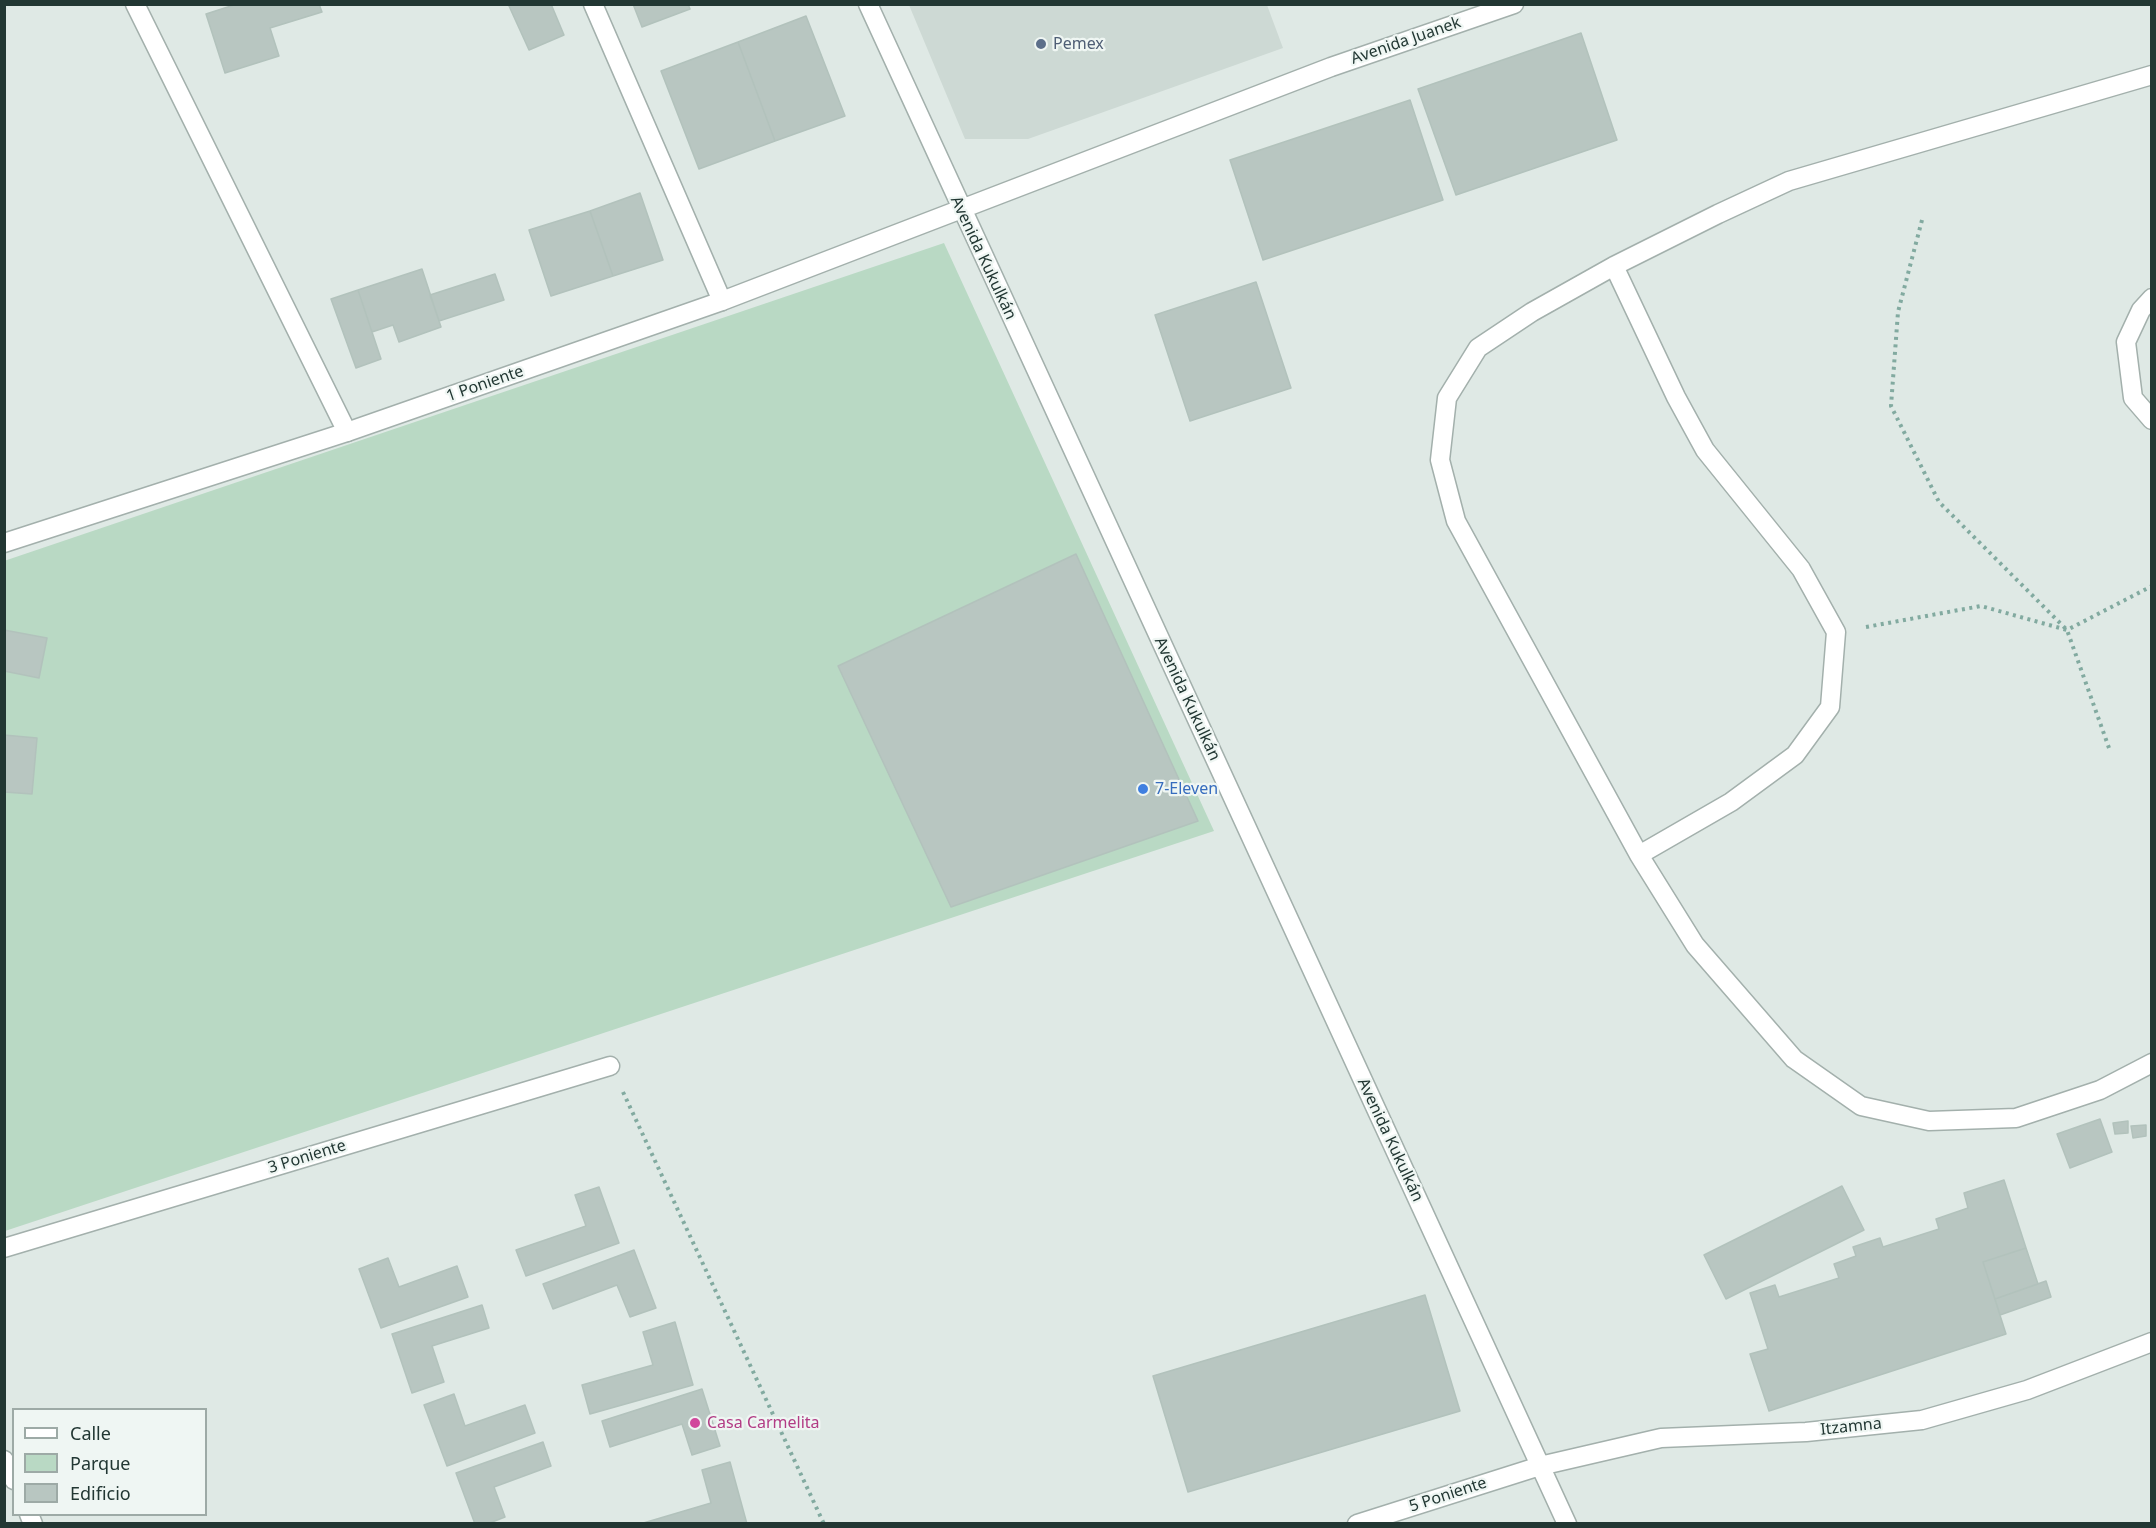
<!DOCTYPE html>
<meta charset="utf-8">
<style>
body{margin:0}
#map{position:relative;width:2156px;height:1528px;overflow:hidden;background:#dfe9e5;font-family:"Noto Sans",sans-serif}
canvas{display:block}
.frame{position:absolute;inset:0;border:6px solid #223733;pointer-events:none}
.legend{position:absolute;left:12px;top:1408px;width:195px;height:108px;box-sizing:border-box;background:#eff6f3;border:2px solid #9daaa6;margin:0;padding:8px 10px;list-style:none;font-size:18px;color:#223733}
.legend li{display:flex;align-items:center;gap:12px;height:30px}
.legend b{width:30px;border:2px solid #9daaa6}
</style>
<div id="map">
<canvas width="2156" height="1528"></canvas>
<div class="frame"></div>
<ul class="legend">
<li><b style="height:8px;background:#fff"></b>Calle</li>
<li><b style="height:16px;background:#b9d9c4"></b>Parque</li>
<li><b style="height:16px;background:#b8c6c1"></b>Edificio</li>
</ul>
</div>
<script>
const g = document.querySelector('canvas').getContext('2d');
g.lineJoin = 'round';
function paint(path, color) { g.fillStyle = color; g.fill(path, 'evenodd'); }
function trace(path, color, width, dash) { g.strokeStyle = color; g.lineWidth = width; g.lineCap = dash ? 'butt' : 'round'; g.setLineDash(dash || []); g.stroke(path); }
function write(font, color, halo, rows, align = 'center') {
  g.font = font + ' "Noto Sans",sans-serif'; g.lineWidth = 4.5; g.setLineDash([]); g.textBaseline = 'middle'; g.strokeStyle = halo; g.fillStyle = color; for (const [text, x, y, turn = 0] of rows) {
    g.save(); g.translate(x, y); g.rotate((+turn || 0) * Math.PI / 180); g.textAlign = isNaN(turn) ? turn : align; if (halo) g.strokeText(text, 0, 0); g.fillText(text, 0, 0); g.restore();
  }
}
paint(new Path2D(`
 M909 5H1267L1283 48 1028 139H965Z`), '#cdd9d4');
paint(new Path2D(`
 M944 243 1214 831 5 1231 4 561Z`), '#b9d9c4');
const building = new Path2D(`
 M237 4H319L322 12 270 28 279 56 225 73 206 14Z
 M512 4H551L564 35 529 50 509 6Z
 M633 4H688L690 9 642 27Z
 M806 16 845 116 775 141 738 42Z
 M1581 33 1617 140 1456 195 1418 89Z
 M738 42 775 141 699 169 661 71Z
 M1410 100 1443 200 1263 260 1230 160Z
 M640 193 663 260 613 276 590 211Z
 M590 211 613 276 551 296 529 230Z
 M422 269 441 327 399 342 393 325 372 332 358 290Z
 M495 274 504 300 439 321 430 295Z
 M1256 282 1291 388 1190 421 1155 315Z
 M358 290 381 359 356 368 331 299Z
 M1076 554 1198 821 951 907 838 666Z
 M4 630 47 638 39 678 4 671Z
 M4 735 37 738 32 794 4 792Z
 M2100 1119 2112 1152 2070 1168 2057 1134Z
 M2128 1121V1133L2115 1134 2113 1123Z
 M2146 1125V1136L2133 1138 2131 1126Z
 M2004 1180 2026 1248 1983 1262 2006 1334 1769 1411 1750 1354 1768 1349 1750 1293 1775 1285 1779 1297 1839 1278 1834 1264 1856 1256 1853 1247 1880 1238 1883 1247 1939 1229 1936 1219 1968 1208 1964 1193Z
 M1842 1186 1864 1230 1726 1299 1704 1255Z
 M599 1187 619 1243 526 1276 516 1250 586 1226 575 1195Z
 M2026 1248 2038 1284 1995 1299 1983 1262Z
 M634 1250 656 1308 630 1317 617 1285 553 1309 543 1284Z
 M388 1258 399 1287 457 1266 468 1297 381 1328 359 1269Z
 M2046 1281 2051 1297 2000 1315 1995 1299Z
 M1425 1295 1460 1411 1188 1492 1153 1376Z
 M482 1305 489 1328 432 1346 444 1382 412 1393 392 1334Z
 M675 1322 693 1385 590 1414 582 1385 653 1365 643 1332Z
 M702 1389 720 1446 692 1455 682 1424 610 1447 602 1421Z
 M454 1394 465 1426 525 1405 535 1433 447 1466 424 1405Z
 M543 1442 551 1466 494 1487 505 1517 487 1524H475L456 1473Z
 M730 1462 747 1524H640L711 1503 702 1470Z`);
paint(building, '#b8c6c1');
trace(building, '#b2c2bc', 1.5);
const minor = new Path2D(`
 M135 4 347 432
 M593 4 722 301
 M2152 75 1789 181 1718 214 1614 266 1532 312 1478 348 1447 398 1440 460 1456 521 1639 855 1695 945 1794 1059 1861 1106 1929 1121 2016 1118 2100 1090 2152 1063
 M1614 266 1676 397 1705 450 1801 569 1836 632 1830 707 1795 755 1731 802 1639 855
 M2152 298 2141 310 2126 342 2133 398 2152 420
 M4 1248 610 1066
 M4 1460 14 1480
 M29 1514 33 1524`);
const tertiary = new Path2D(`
 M868 4 1567 1524
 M4 543 347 432 722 301 1331 67 1514 4
 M1357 1524 1540 1466 1661 1438 1806 1432 1922 1420 2027 1390 2152 1342`);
trace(minor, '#a3b0ac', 21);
trace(tertiary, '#a3b0ac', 21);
trace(new Path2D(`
 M1922 220 1898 312 1891 406 1939 502 2067 630 2109 748
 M1866 627 1981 606 2067 630 2152 586
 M623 1092 824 1524`), '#82aaa0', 4, [3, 4.5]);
trace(minor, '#fff', 18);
trace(tertiary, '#fff', 18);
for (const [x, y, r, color] of [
 [1041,44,6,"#5c6f8a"],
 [1143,789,6,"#3f7fe0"],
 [695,1423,6,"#d1479c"]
]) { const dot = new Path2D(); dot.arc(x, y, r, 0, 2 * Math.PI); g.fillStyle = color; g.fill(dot); trace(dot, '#eff6f3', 2); }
write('16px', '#223733', '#eff6f3', [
 ["Avenida Juanek",1406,41,-19],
 ["Avenida Kukulkán",983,258,65],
 ["1 Poniente",485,384,-19],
 ["Avenida Kukulkán",1187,699,65],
 ["Avenida Kukulkán",1390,1140,65],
 ["3 Poniente",307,1157,-17],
 ["Itzamna",1851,1427,-6],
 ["5 Poniente",1448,1495,-18]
]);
write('16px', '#4e5e75', '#eff6f3', [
 ["Pemex",1053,44]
], 'left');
write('16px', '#366cbe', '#eff6f3', [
 ["7-Eleven",1155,789]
], 'left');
write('16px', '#b23c85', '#eff6f3', [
 ["Casa Carmelita",707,1423]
], 'left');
</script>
